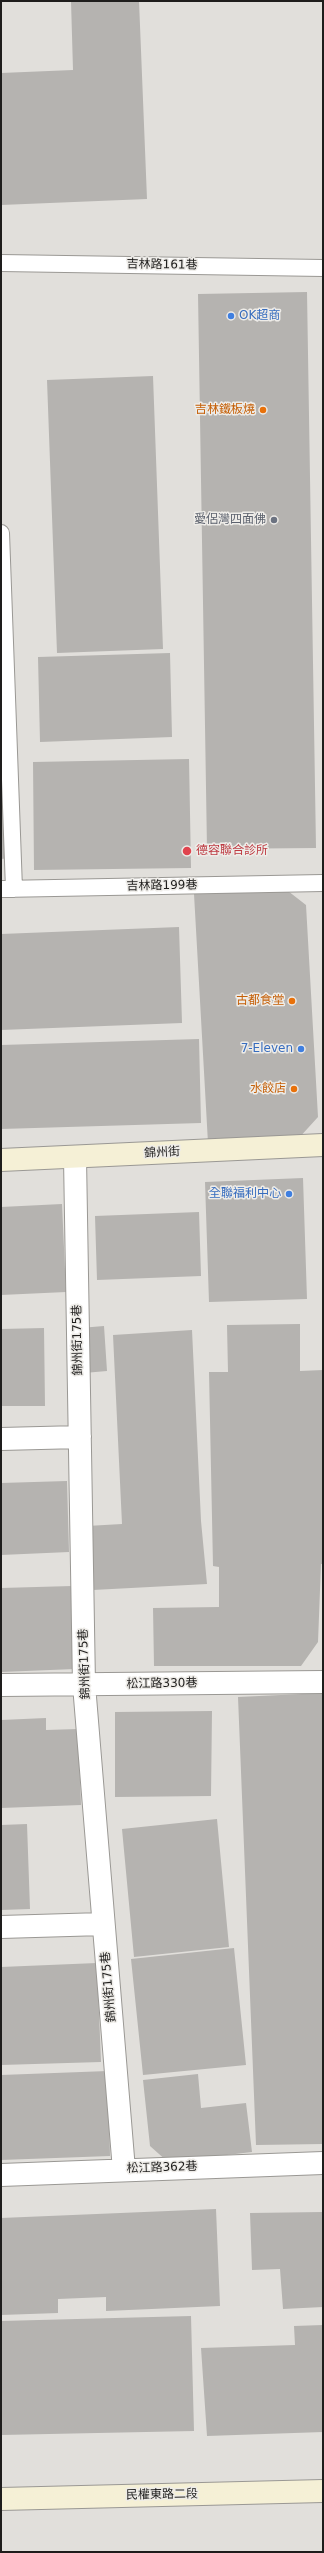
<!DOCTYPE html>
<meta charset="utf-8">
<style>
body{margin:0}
#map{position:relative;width:324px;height:2553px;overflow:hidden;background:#e1dfdb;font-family:"DejaVu Sans",sans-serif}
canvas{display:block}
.frame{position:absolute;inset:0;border:2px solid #1e1d1c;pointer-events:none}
</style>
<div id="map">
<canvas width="324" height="2553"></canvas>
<div class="frame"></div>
</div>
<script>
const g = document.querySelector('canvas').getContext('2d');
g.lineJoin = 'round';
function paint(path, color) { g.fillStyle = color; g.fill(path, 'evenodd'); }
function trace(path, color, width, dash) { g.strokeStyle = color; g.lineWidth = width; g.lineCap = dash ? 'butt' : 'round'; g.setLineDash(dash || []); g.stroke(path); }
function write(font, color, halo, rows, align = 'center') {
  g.font = font + ' "DejaVu Sans","Noto Sans TC",sans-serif'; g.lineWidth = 3; g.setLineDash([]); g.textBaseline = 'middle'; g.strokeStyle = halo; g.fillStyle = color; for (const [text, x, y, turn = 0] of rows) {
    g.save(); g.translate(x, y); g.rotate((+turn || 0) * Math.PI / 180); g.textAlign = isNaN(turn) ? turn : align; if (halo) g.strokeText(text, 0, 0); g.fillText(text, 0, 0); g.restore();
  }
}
paint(new Path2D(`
 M71 1H139L147 199 1 205V73L73 70Z
 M307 292 316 848 207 849 198 294Z
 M153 376 163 649 57 653 47 380Z
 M170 653 172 737 40 742 38 657Z
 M1 751 11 858 1 859Z
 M189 759 191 868 34 870 33 762Z
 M288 891 306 905 318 1117 298 1139 208 1143 194 894Z
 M179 927 182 1023 1 1030V934Z
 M199 1039 201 1123 1 1129V1045Z
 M303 1178 307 1299 209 1302 205 1182Z
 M62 1204 66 1292 1 1295V1207Z
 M199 1212 201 1276 97 1280 95 1216Z
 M300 1324V1371L323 1370V1564H321L318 1642 301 1666H154L153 1608 219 1607V1567L213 1566 209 1372H228L227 1325Z
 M104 1326 107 1371 84 1373 80 1328Z
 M44 1328 45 1406H1V1329Z
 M192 1330 201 1521 207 1584 93 1590 87 1526 122 1524 113 1335Z
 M67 1481 69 1552 1 1555V1483Z
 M72 1586 75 1669 1 1672V1588Z
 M323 1693V2144L256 2145 238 1697Z
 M212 1711 211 1796 115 1797V1712Z
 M46 1718V1730L78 1729 81 1805 1 1808V1720Z
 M217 1819 229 1947 134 1957 122 1829Z
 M27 1824 30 1909 1 1910V1825Z
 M234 1948 246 2065 143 2075 131 1959Z
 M97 1963 101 2062 1 2065V1967Z
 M108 2071 110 2156 1 2160V2075Z
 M198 2074 201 2108 246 2103 252 2152 168 2162 150 2146 143 2080Z
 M216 2209 220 2306 106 2311V2297L58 2299V2313L1 2315V2218Z
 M323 2212V2307L283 2309 280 2269 252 2270 250 2213Z
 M191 2316 194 2431 1 2435V2321Z
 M323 2325V2432L207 2436 201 2348 295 2345 294 2326Z`), '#b5b3b0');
const lane = new Path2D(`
 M1 263 323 268
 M1 533 14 889
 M1 889 323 883`);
const street = new Path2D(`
 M75 1158 84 1685 124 2170
 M1 1439 80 1437
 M1 1685 323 1682
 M1 1927 103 1924
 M1 2175 323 2163`);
const secondary = new Path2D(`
 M1 1160 323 1145
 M1 2499 323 2491`);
trace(lane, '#9a9894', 18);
trace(street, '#9a9894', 24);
trace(secondary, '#9a9894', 24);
trace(lane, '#fff', 16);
trace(street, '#fff', 22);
trace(secondary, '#f5f0d6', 22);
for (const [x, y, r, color] of [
 [231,316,4,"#3f7fe0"],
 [263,410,4,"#e8710a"],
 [274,520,4,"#6b7280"],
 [187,851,5,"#e0444e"],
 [292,1001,4,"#e8710a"],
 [301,1049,4,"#3f7fe0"],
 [294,1089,4,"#e8710a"],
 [289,1194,4,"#3f7fe0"]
]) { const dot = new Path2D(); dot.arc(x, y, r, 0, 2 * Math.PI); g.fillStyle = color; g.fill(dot); trace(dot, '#eeece8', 1.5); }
write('12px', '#1e1d1c', '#eeece8', [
 ["吉林路161巷",162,265,1],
 ["吉林路199巷",162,886,-1],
 ["錦州街",162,1153,-3],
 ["錦州街175巷",78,1340,-91],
 ["錦州街175巷",85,1664,-92],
 ["松江路330巷",162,1684,-1],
 ["錦州街175巷",109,1987,-95],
 ["松江路362巷",162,2168,-2],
 ["民權東路二段",162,2495,-1]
]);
write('12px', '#366cbe', '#eeece8', [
 ["OK超商",239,316,"left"],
 ["7-Eleven",293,1049],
 ["全聯福利中心",281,1194]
], 'right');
write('12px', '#c56008', '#eeece8', [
 ["吉林鐵板燒",255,410],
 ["古都食堂",284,1001],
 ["水餃店",286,1089]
], 'right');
write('12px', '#5b616d', '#eeece8', [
 ["愛侶灣四面佛",266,520]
], 'right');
write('12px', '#be3a42', '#eeece8', [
 ["德容聯合診所",196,851]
], 'left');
</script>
